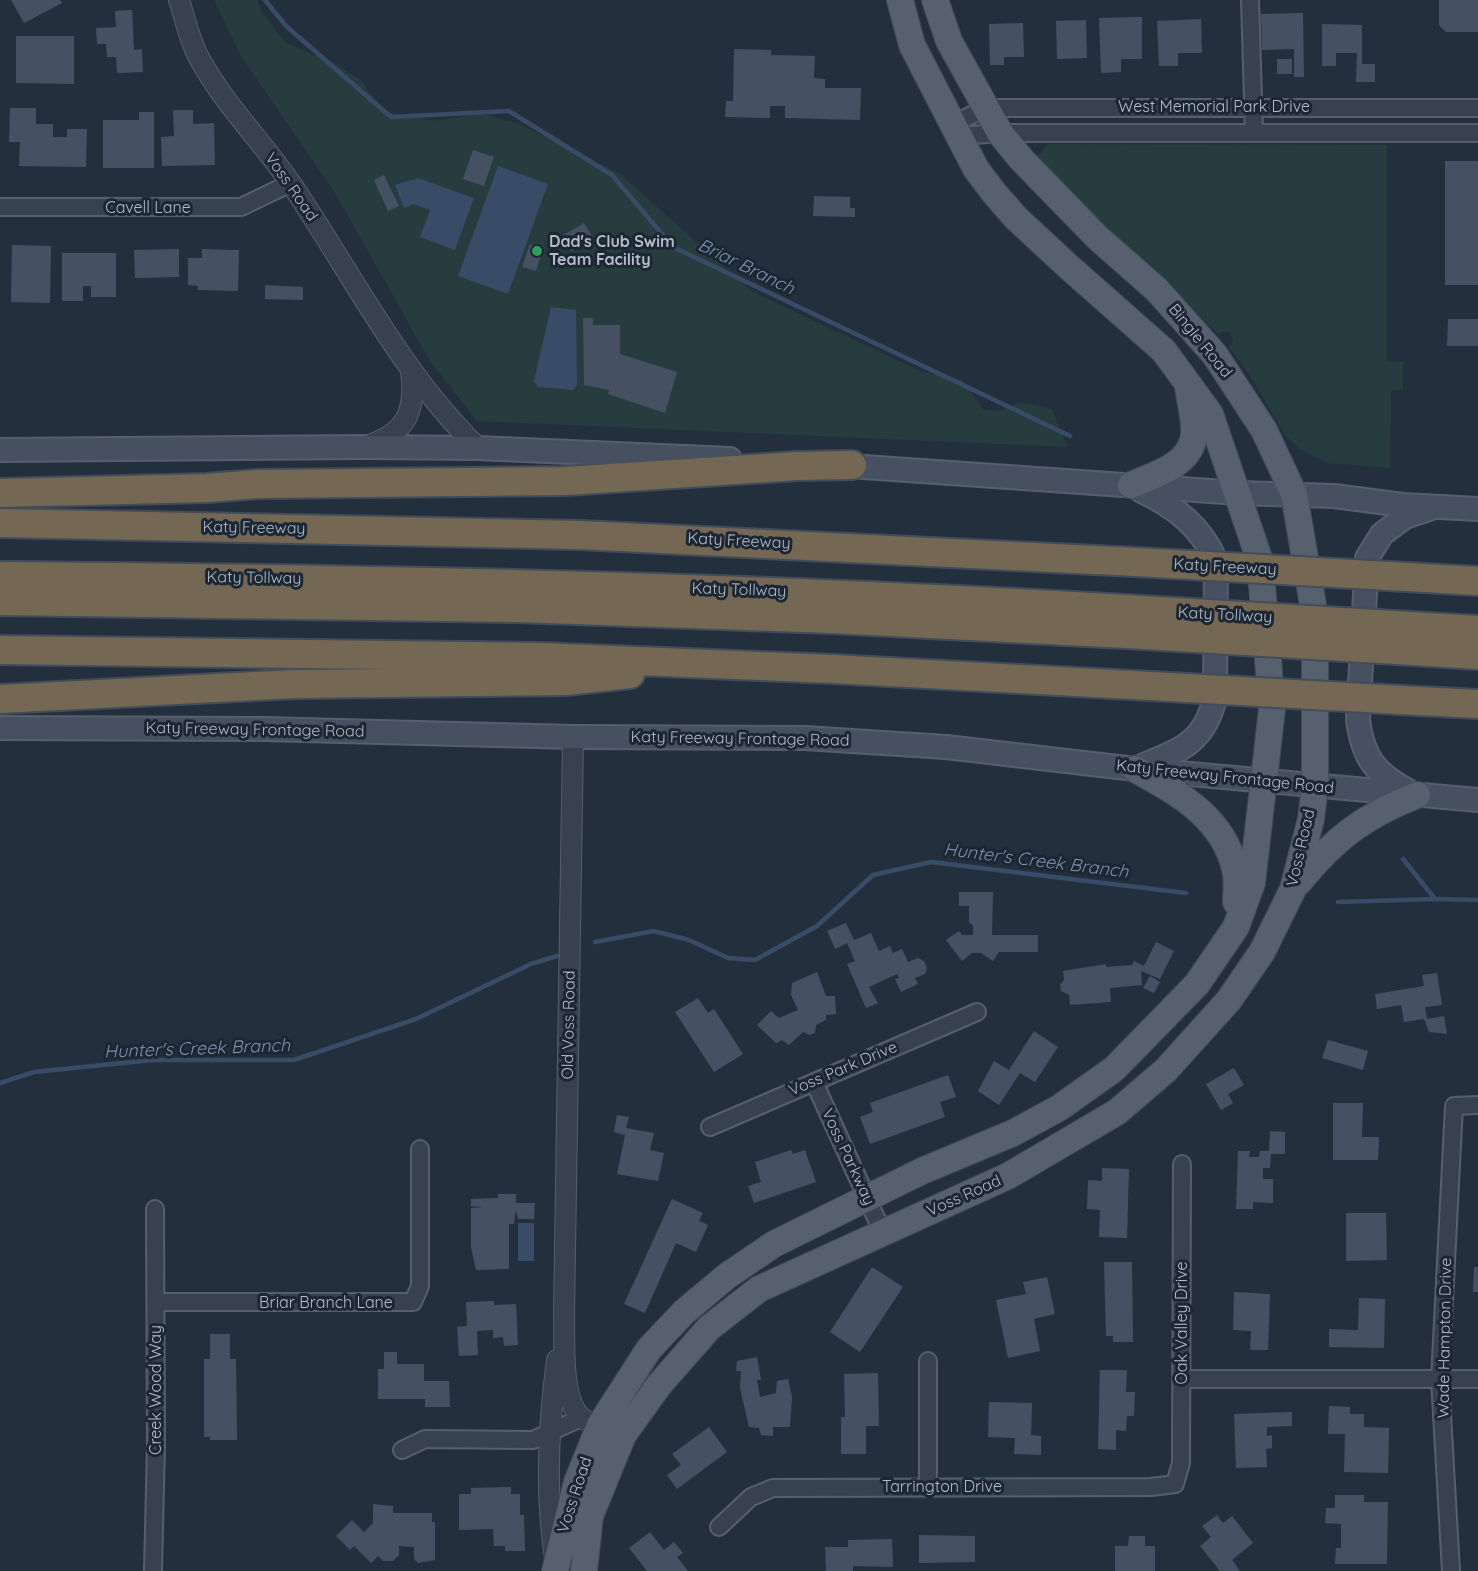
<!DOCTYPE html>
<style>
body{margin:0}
canvas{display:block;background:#242f3e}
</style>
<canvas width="1478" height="1571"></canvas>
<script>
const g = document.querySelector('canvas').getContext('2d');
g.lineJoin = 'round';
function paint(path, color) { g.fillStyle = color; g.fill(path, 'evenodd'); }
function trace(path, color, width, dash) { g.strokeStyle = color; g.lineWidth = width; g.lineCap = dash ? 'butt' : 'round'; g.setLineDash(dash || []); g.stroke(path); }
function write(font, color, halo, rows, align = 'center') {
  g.font = font + ' Quicksand,sans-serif'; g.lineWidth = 6; g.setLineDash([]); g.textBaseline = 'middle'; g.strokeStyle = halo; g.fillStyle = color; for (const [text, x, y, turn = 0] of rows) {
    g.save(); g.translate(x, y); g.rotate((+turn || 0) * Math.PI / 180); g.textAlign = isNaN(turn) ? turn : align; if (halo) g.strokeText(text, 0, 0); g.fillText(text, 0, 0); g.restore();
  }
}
paint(new Path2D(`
 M214 0H257L262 13 286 43 331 62 360 79 382 111 435 121 481 114 517 123 619 173 751 291 922 372 962 379 983 410 1000 411 1020 402 1052 409 1067 447 477 421 430 361 335 193 241 56Z
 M1048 144 1387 145V361L1403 362V389L1391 391 1390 468 1328 463 1300 449 1286 436 1252 379 1229 347 1233 341 1231 333 1224 331 1218 334 1139 258 1109 233 1036 158Z`), '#263c3f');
paint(new Path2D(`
 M498 166 548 184 508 294 458 276Z
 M418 178 474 198 455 250 420 237 430 210 414 204 404 208 395 185Z
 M551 307 576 310 577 385 573 390 538 387 534 381Z
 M518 1223H534V1261H518Z`), '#394c67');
trace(new Path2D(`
 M265 0 286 26 391 117 509 111 612 175 673 247 1070 436
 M1403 859 1435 899 1478 900
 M1338 902 1435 899
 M595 942 654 931 689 940 728 958 755 960 817 926 873 875 931 862 1186 893
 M0 1083 34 1072 152 1060H294L416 1019 531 964 557 956`), '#394c67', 4.5);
paint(new Path2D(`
 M11 0H60L62 3 24 23Z
 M1439 0H1478V32H1446L1439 25Z
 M132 10 134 50 142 49 143 72 117 73 116 57H107L106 44H97L96 28 116 27 115 11Z
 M1303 13 1304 77H1294V49L1262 50 1261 14Z
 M1142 17V59H1121V72L1101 73 1099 18Z
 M1201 19 1202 53H1178V66H1159L1157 21Z
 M1086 20 1087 58 1057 59 1056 21Z
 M1023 23 1024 57H1004V65H990L989 24Z
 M1322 24 1362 25V64H1375V82H1356L1357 53H1336V66H1322Z
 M16 36H74V84L16 83Z
 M734 49 771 50V55L815 56 814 78 825 79V88H861L860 120 785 118V106H770V118L725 117 726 101H733Z
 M1277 59H1292V74H1277Z
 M10 108H36V124H53V137H67V129H87L86 167 19 166 20 142H9Z
 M173 110H193V124L214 123 215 165 162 166 161 137 174 136Z
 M139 112H154V168H103V120H139Z
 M473 150 494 157 484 186 463 179Z
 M1445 161H1478V285H1445Z
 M384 175 399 206 388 211 374 180Z
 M814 196 850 197V208H855V217L813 216Z
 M584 223 593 238 571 251 562 236Z
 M530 244 543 249 536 271 522 267Z
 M12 245 51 246 50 303 11 302Z
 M179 249V277L135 278 134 250Z
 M202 249 239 250 238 291 198 290V286L188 285V258H202Z
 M62 253H116V297H91V286H83V301H62Z
 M265 285 303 287V300L265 299Z
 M583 318H593V325H620V354L677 372 665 413 608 394 609 390 584 385Z
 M1448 319H1478V346H1447Z
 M959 892H993L992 935H1038V952H999L993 961 981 953H972L962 961 946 940 959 931 962 935H973V926L969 922V906H959Z
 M846 923 854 940 871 933 879 951 890 946 893 953 902 949 908 962 918 958 924 961 927 968 925 974 915 978 918 984 901 992 895 979 899 978 897 974 869 987 878 1003 866 1008 847 964 855 961 847 943 835 949 827 931Z
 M1156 942 1174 951 1160 979 1141 971 1142 985 1110 988 1111 1002 1070 1005 1069 995 1061 991 1060 985 1064 980 1063 971 1106 964V967L1132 965 1134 961 1144 966Z
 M817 972 826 996H835L836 1014 826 1015V1020L816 1025 815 1033 809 1035 803 1032 789 1045 782 1040 776 1043 757 1025 771 1011 779 1018 798 1010 791 995 792 983Z
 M1437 973 1442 1005 1425 1007 1427 1019 1444 1016 1447 1034 1429 1032 1424 1019 1404 1022 1401 1005 1377 1009 1375 994 1424 986 1422 975Z
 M1150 976 1160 982 1154 993 1143 988Z
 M698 998 708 1013 714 1009 743 1054 714 1072 675 1012Z
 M1034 1031 1058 1047 1035 1082 1020 1073 999 1105 978 1091 994 1061 1009 1070Z
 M1328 1040 1368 1051 1363 1070 1322 1058Z
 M1234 1068 1244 1085 1228 1094 1233 1103 1221 1110 1206 1084Z
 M948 1075 956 1097 940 1102 945 1117 870 1144 860 1117 873 1112 870 1103Z
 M1333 1103H1363L1362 1137H1379L1378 1160H1333Z
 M617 1115 629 1117 626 1128 654 1133 650 1150 664 1153 658 1181 617 1174 625 1135 614 1132Z
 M1270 1131 1285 1132V1154H1271L1270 1168H1263V1179H1273V1203L1253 1202V1209H1236L1238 1151H1250L1249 1157H1259L1260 1151H1269Z
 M791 1150 793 1154 805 1150 816 1182 754 1203 748 1186 761 1182 755 1162Z
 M1102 1168 1129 1169 1127 1238 1099 1237 1100 1210 1087 1209 1088 1180 1102 1181Z
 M498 1194H516V1203H535L534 1219H518L516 1210 514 1224H509V1269L476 1270 471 1247V1208L483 1207 471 1206V1199L498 1198Z
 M672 1199 703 1213 699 1221 708 1225 696 1252 676 1243 645 1313 624 1304Z
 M1346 1213H1386L1387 1260 1346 1261Z
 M1104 1262H1132L1133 1342H1113V1336H1106Z
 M872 1267 903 1287 860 1352 830 1332Z
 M1474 1267H1478V1292H1473Z
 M1047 1277 1055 1314 1034 1319 1040 1351 1008 1358 996 1300 1026 1294 1023 1282Z
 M1234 1292 1270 1294 1268 1350H1250L1251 1331 1233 1330Z
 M1359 1298 1385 1299 1384 1348 1329 1347V1329L1358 1330Z
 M494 1301V1305L516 1304 518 1345 504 1346 503 1337 493 1338V1330L477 1331 478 1355 459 1356 457 1327 467 1326 466 1302Z
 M210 1334H230V1359H236L237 1440H210V1437H204V1359H210Z
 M384 1352H397V1364H424V1381H449L450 1407H425V1399H378V1369H384Z
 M757 1357 761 1380H757L760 1397 776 1393 777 1381 788 1379 792 1397 790 1427H773V1436L761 1435 759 1428 749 1427 740 1388 741 1371H736L737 1361Z
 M1100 1370H1127L1126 1392H1135L1134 1416H1127L1126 1431 1116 1430V1450L1098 1449Z
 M878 1373 879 1426H866V1454H841V1417H845L844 1374Z
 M989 1402 1032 1403 1031 1435 1041 1436V1455L1014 1454 1015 1438 988 1437Z
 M1329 1406 1350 1407V1414H1364V1427L1389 1428 1388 1473 1344 1472 1345 1434H1328Z
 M1292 1412V1426L1267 1427V1436L1272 1435V1448L1266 1449 1267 1467 1236 1468 1234 1414Z
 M709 1427 727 1452 677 1489 667 1475 681 1465 672 1454Z
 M511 1487V1494H520V1515H524L525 1551H505V1546H494L493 1529 459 1530V1494H471V1488Z
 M1335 1495H1364V1502H1388L1387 1564H1335L1336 1548H1341V1524L1325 1523 1326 1508H1335Z
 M373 1504 393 1506V1513H432V1522H435V1560L418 1563 414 1559V1547L399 1546V1555L393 1561H383L378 1556 371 1563 354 1546 350 1550 336 1536 352 1520 364 1532 373 1523Z
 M1217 1515 1223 1523 1232 1516 1253 1543 1232 1560 1240 1571H1220L1200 1546 1211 1537 1202 1526Z
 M650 1532 664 1550 674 1542 683 1553 677 1557 688 1571H647L629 1548Z
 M919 1535 975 1536V1562L919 1563Z
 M1129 1536H1145V1546H1155V1571H1115V1546H1128Z
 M892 1539 893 1567 853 1566V1571H826L825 1547H848V1540Z`), '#455162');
const minor = new Path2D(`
 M1250 0 1254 132
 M954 124 985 108H1478
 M959 136 1000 133H1478
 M0 207H241L291 183
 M814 1082 882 1231
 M710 1127 977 1012
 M157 1302H413L420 1286V1149
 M928 1361V1487
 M1182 1379H1478
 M402 1450 425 1439 533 1440 581 1418
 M719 1527 751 1497 773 1488 1151 1487 1175 1484 1181 1463 1182 1164
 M153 1571 156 1445 155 1209
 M1451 1571 1440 1379 1454 1106 1478 1105`);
const tertiary = new Path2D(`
 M179 0C185 18 189 39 198 56 223 103 262 141 292 185 352 274 401 373 478 448
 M367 446C408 432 416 411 411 370
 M573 737 564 1313C565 1338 560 1401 582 1418 590 1424 603 1427 613 1431
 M555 1558C545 1492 548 1426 557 1360`);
const secondary = new Path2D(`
 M0 450 364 447 478 448 730 459
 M835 465 1239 493 1334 496 1403 505 1478 509
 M0 728 264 729 573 737 805 738 946 747 1135 769 1478 800
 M1139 767C1180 750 1204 744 1215 698L1216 561C1200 525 1175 507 1140 490
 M1410 792C1376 774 1363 759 1358 720L1367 558 1382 534 1405 517 1429 509`);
const primary = new Path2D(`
 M1131 485C1154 475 1192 465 1194 434 1195 419 1190 402 1188 387
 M1135 769C1178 793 1223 817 1235 869 1238 879 1236 891 1236 902
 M1299 882C1335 838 1364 816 1417 795
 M555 1571 577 1482 600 1425 649 1349 684 1312 727 1276 774 1244 922 1171 1013 1133 1059 1108 1114 1069 1197 984 1236 927 1252 883 1272 709 1260 561 1210 414 1164 351 1070 268 1016 218 995 194 976 169 912 45 900 0
 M584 1571 590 1516 623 1435 659 1385 709 1328 759 1289 1008 1176 1117 1112 1166 1070 1229 1000 1262 952 1293 889 1311 819 1315 786V617L1294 494 1264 430 1215 355 1157 290 1098 238 1021 159 1000 133 949 41 935 0`);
const motorway = new Path2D(`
 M0 493 207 488 258 484 565 481 797 466 852 465
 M0 523 580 535 1136 562
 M0 576C381 579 761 587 1142 610
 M1407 577 1478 581
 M0 601 518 608 832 619 1145 635
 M1410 626 1478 630
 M0 650 540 657 833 669 1151 686
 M1413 651 1478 655
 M0 699 295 684 565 681 630 674
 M1419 701 1478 704`);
trace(minor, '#565f6c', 20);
trace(tertiary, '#565f6c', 22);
trace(secondary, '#565f6c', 26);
trace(primary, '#414a57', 28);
trace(motorway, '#434c59', 32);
trace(minor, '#38414e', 16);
trace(tertiary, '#38414e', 20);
trace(secondary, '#465061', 22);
trace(primary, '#56606e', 26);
trace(motorway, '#746855', 28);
const motorwayBridge = new Path2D(`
 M1136 562 1407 577
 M1142 610 1410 626
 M1145 635 1413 651
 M1151 686 1419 701`);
trace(motorwayBridge, '#434c59', 32, []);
trace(motorwayBridge, '#746855', 28);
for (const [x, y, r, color] of [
 [537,251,6,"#2e9e5b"]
]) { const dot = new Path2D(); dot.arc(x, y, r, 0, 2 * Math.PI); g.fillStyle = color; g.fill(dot); trace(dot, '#1d2633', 2); }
write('16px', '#b4bcc9', '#1d2633', [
 ["West Memorial Park Drive",1214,107],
 ["Voss Road",291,187,55],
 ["Cavell Lane",148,208],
 ["Bingle Road",1200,341,51],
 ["Katy Freeway",254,528,1],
 ["Katy Freeway",739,541,3],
 ["Katy Freeway",1225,567,3],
 ["Katy Tollway",254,578,1],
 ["Katy Tollway",739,590,2],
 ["Katy Tollway",1225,615,3],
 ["Katy Freeway Frontage Road",255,730,1],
 ["Katy Freeway Frontage Road",740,739,1],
 ["Katy Freeway Frontage Road",1225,777,6],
 ["Voss Road",1301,848,-77],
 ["Old Voss Road",569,1025,-89],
 ["Voss Park Drive",843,1069,-23],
 ["Voss Parkway",848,1157,65],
 ["Voss Road",964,1196,-24],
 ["Briar Branch Lane",326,1303],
 ["Oak Valley Drive",1182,1323,-90],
 ["Wade Hampton Drive",1445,1338,-89],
 ["Creek Wood Way",156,1390,-90],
 ["Tarrington Drive",942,1487],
 ["Voss Road",575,1495,-72]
]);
write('bold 16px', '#b4bcc9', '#1d2633', [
 ["Dad's Club Swim",549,242],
 ["Team Facility",549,260]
], 'left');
write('italic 18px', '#7c92b1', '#1d2633', [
 ["Briar Branch",746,267,26],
 ["Hunter's Creek Branch",1036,861,7],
 ["Hunter's Creek Branch",197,1049,-2]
]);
</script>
